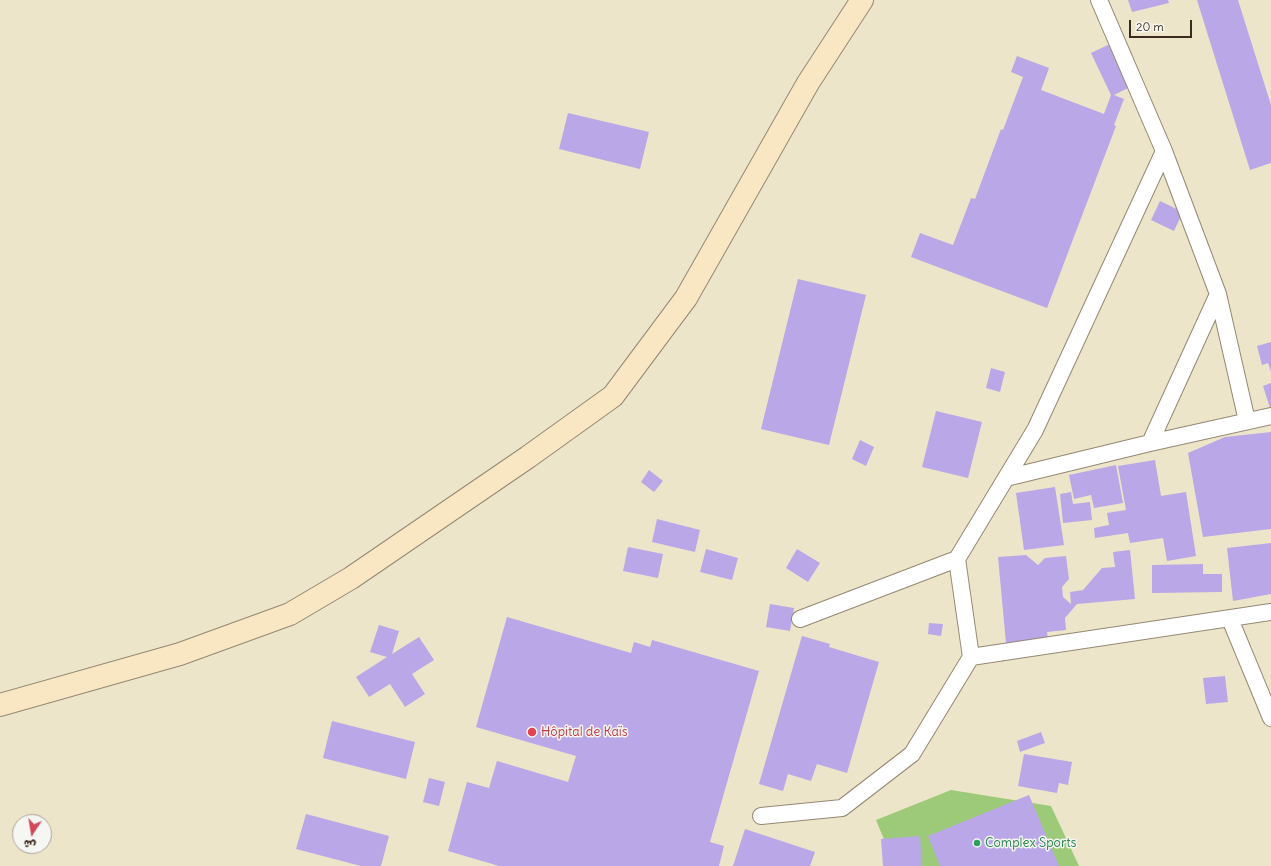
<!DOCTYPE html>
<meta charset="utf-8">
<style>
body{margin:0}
#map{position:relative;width:1271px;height:866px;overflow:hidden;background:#ede5c9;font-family:Delius,"Playpen Sans Arabic",sans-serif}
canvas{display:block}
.north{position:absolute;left:12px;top:814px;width:40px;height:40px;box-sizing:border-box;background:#f6f6f2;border:1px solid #aba49d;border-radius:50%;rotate:192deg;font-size:11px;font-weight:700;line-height:16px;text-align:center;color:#3b2a1e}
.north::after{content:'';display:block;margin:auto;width:14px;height:18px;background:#d1495b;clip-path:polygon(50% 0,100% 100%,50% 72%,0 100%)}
.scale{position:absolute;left:1129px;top:20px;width:63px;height:18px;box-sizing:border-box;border:2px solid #3b2a1e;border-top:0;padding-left:5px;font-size:12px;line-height:14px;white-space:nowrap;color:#3b2a1e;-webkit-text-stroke:3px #f6f6f2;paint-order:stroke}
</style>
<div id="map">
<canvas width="1271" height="866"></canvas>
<div class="north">ش</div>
<div class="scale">20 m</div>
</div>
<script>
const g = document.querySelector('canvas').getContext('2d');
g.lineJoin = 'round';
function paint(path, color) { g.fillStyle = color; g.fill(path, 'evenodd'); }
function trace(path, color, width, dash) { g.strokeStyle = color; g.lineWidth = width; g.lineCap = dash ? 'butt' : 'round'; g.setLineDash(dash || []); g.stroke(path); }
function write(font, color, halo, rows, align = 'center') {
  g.font = font + ' Delius,sans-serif'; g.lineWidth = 3; g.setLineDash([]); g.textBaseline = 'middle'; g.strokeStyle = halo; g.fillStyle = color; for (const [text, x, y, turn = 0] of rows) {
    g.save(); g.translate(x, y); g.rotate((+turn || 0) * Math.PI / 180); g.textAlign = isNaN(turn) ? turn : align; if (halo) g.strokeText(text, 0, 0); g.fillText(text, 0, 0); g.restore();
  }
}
paint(new Path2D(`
 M951 790 1051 806 1079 866H895L876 820Z`), '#9dca78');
paint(new Path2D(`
 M1128 0H1168L1169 3 1132 12Z
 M1197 0H1238L1271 105V163L1250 170Z
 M1110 44 1130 87 1114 95 1124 99 1114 125 1116 126 1047 308 911 257 920 233 953 245 971 198 975 199 1001 129 1003 130 1023 77 1011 72 1017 56 1049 68 1041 90 1104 114 1111 95 1091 53Z
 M568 113 649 132 640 169 559 149Z
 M1160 201 1183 212 1174 231 1151 220Z
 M798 279 866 295 829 445 761 429Z
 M1271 342V372L1268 363 1262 365 1257 346Z
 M991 368 1005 372 1000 392 986 388Z
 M1271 383V411L1263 386Z
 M936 411 982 422 968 478 922 467Z
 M1271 432V529L1203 537 1188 453 1225 437Z
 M860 440 874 447 866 466 852 459Z
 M1155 460 1161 496 1186 492 1196 556 1167 561 1163 538 1130 543 1128 533 1095 538 1094 528 1109 525 1107 513 1126 510 1118 466Z
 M1116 465 1123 503 1094 508 1091 495 1074 499 1069 475Z
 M649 470 663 481 654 492 641 482Z
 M1055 487 1064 545 1024 550 1016 493Z
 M1071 492 1073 504 1090 502 1092 520 1063 523 1060 494Z
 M657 519 700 530 695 552 652 542Z
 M1271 543V594L1233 601 1227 548Z
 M628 547 663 554 658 578 623 571Z
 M706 549 738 558 732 580 700 572Z
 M797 549 820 563 808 582 786 568Z
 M1130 550 1135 599 1077 604 1065 618 1066 630 1047 632 1048 639 1006 643 998 557 1026 555 1038 565 1045 558 1066 556 1069 579 1062 587 1063 597 1071 604 1070 592 1083 590 1102 568 1115 567 1113 552Z
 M1203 564V574H1222V592L1152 593V565Z
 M770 604 794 608 790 631 766 627Z
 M507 617 631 653 634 642 650 647 652 640 759 671 710 842 724 846 719 866H499L448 851 467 782 489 788 497 761 568 782 576 756 476 727Z
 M929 623 943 624 941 636 928 634Z
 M379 625 399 631 392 654 419 637 434 660 412 674 425 694 405 707 390 684 369 697 356 677 387 657 370 652Z
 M802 636 830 644 829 647 879 662 847 773 817 764 811 781 788 774 783 791 759 784Z
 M1225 676 1228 702 1206 704 1203 678Z
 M332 721 415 742 406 779 323 758Z
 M1041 732 1045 743 1020 752 1017 741Z
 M1024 754 1072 762 1068 785 1059 783 1057 793 1018 786Z
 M429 778 445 782 439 806 423 802Z
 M1029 795 1059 866H940L928 836Z
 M306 814 389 836 381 866H361L296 849Z
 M745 829 815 852 810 866H733Z
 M920 836 922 866H883L881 839Z`), '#b9a7e7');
const street = new Path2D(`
 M1164 151 1218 294 1247 421
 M1150 443 1218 294
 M1006 478 1150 443 1271 416
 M800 619 957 559 1035 430 1164 151 1099 0
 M1230 619 1271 718
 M971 657 1271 612
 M761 816 842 808 912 754 971 657 957 559`);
const secondary = new Path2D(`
 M0 705 180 654 290 614 351 578 528 457 613 396 686 298 808 83 862 0`);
trace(street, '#948874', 18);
trace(secondary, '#948874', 24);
trace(street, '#fff', 16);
trace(secondary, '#f9e7c3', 22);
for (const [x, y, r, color] of [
 [532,732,5,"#e0444e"],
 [977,843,4,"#2e9e5b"]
]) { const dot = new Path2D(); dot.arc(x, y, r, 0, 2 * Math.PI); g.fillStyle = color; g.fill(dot); trace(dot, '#f6f6f2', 1.5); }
write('13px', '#be3a42', '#f6f6f2', [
 ["Hôpital de Kaïs",541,732]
], 'left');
write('13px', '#27864d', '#f6f6f2', [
 ["Complex Sports",985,843]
], 'left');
</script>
